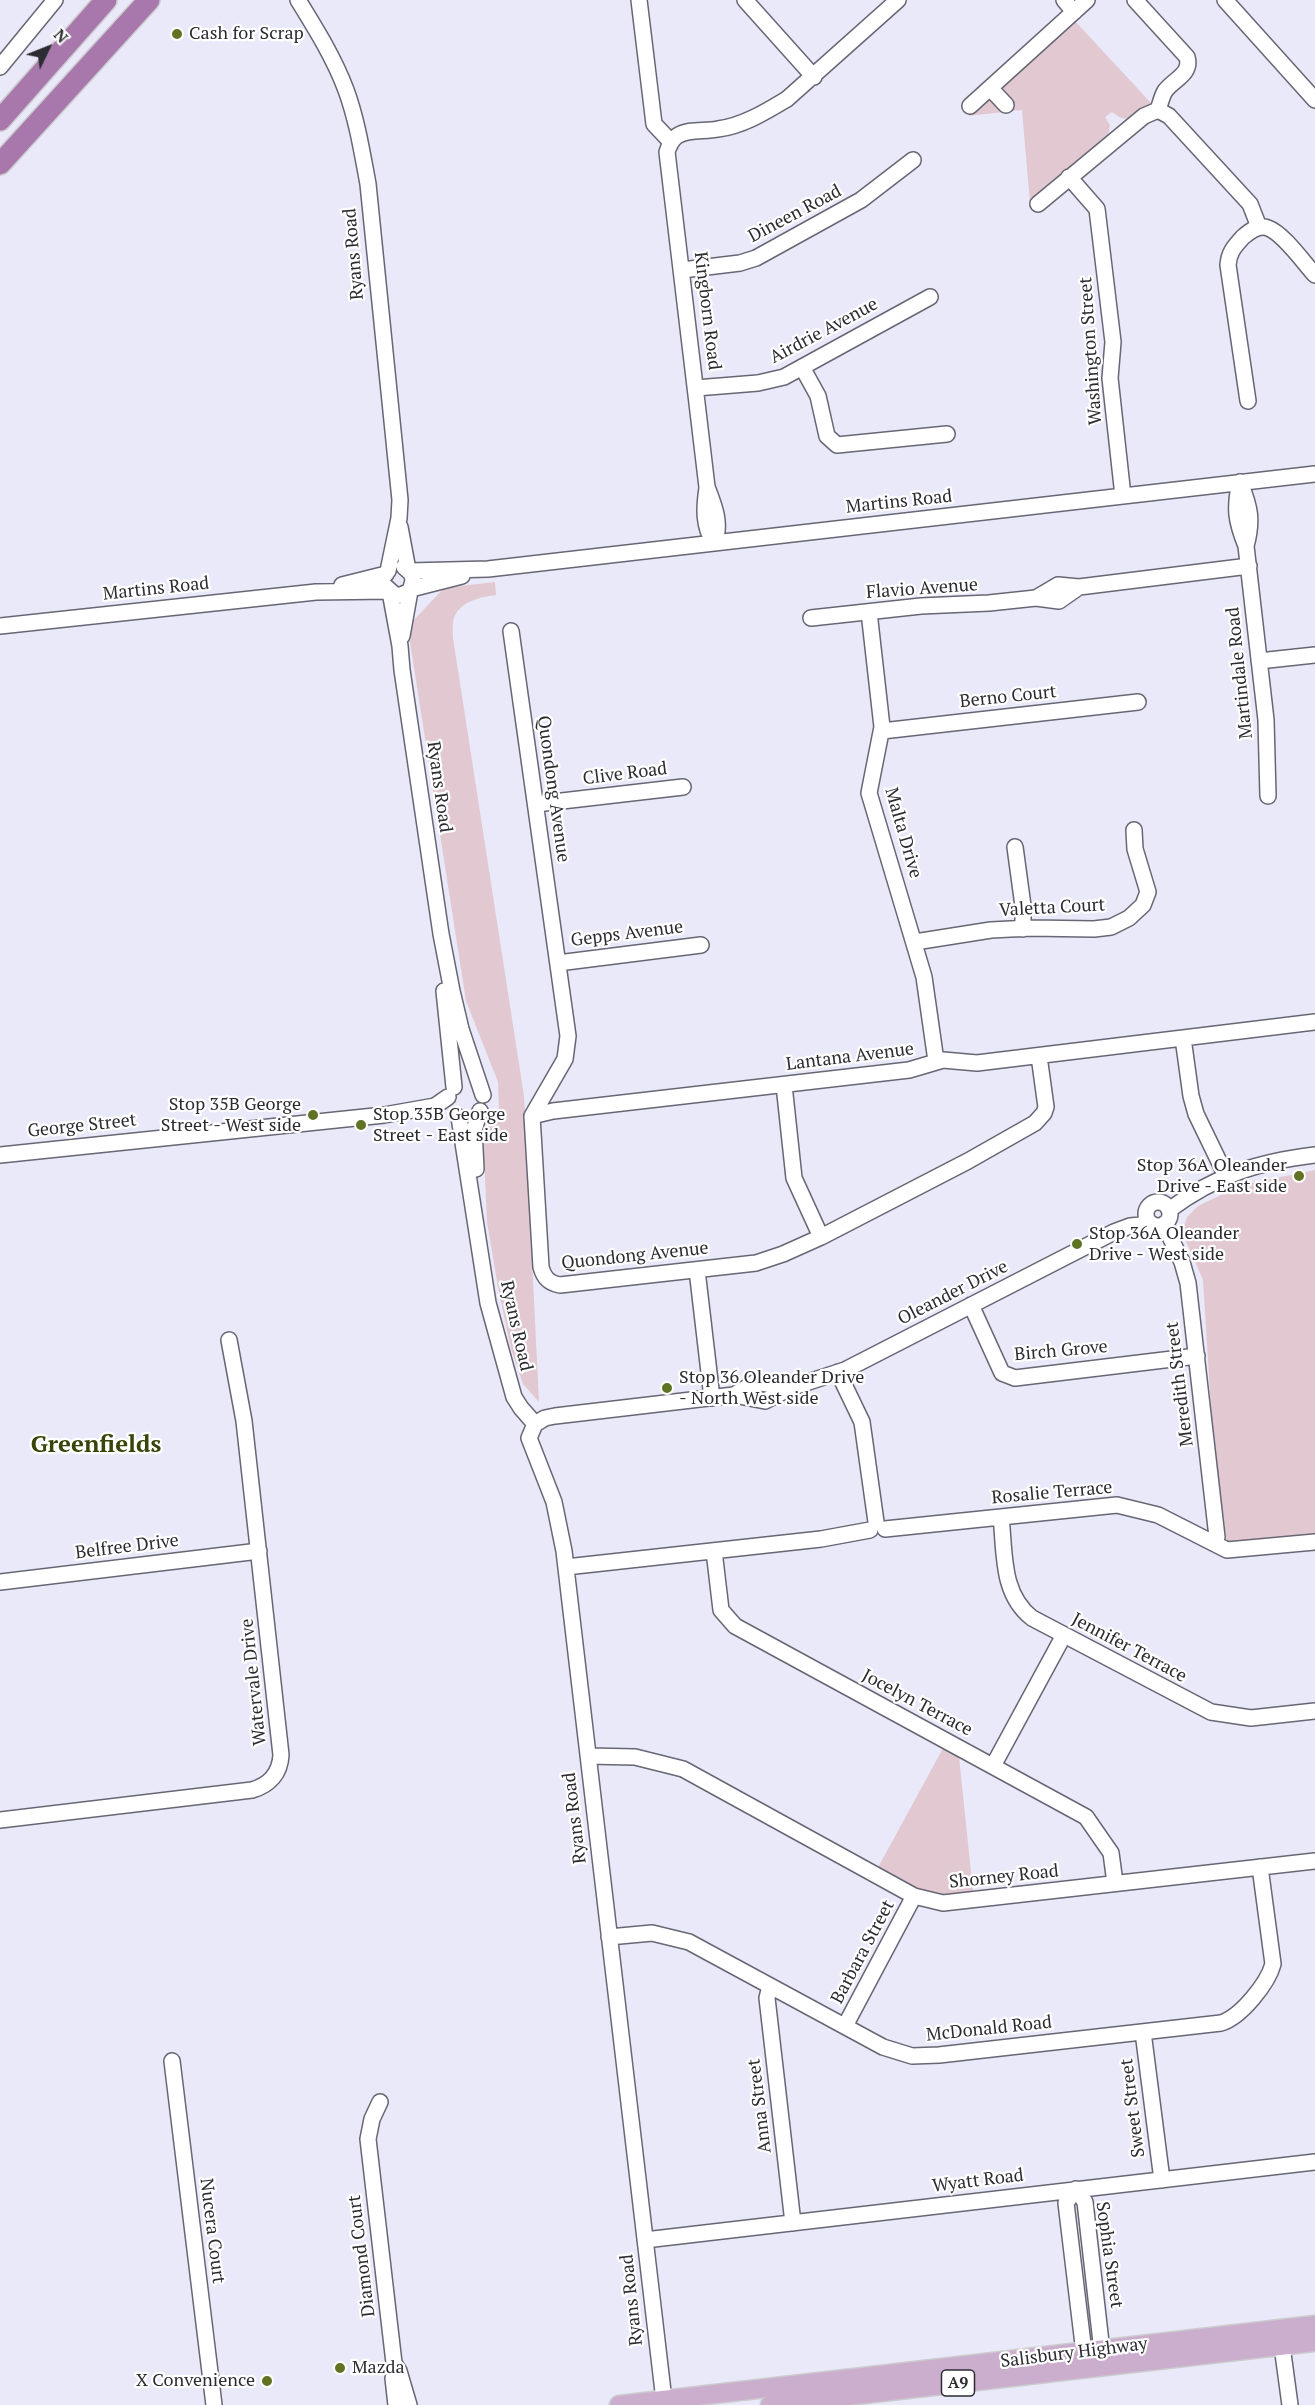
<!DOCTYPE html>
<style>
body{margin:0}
#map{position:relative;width:1315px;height:2405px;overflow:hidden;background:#eae9f9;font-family:"PT Serif",serif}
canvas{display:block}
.north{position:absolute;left:18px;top:18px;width:60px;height:60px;-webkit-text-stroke:4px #fff;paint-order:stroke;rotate:47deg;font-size:16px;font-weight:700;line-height:24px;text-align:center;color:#2c2b31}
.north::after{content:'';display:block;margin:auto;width:21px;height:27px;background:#2c2b31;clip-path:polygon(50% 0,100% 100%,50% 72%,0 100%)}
</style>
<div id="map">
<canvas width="1315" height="2405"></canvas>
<div class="north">N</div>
</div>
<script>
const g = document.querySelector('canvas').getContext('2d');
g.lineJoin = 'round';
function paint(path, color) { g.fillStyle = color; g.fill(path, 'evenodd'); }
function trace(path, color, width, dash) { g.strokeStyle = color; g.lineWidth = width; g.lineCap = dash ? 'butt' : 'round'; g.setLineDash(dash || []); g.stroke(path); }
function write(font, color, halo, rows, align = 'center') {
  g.font = font + ' "PT Serif",serif'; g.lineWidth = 4.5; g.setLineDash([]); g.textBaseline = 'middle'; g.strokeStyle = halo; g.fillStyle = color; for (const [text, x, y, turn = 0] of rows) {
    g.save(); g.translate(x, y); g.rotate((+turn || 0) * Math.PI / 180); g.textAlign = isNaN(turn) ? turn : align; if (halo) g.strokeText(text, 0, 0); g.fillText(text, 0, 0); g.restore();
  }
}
paint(new Path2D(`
 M1074 20 1152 104C1137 116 1129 126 1112 112L1105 117 1110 125 1107 140 1030 203 1022 110 968 116Z
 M495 582 496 595C481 597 460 601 454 618 452 623 453 632 453 638L524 1096 539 1402 523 1384 511 1349 498 1287 487 1222 483 1133 499 1109 498 1082 466 1001 410 642 412 622 444 588Z
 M1315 1170V1535L1227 1544 1212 1425 1203 1280 1182 1232 1187 1217 1198 1206 1242 1185Z
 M947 1741 958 1747 974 1901 943 1903 875 1873Z`), '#e2c8d0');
const minor = new Path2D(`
 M298 0C316 29 334 58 346 90 357 120 362 152 368 184L400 500 399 518 388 571
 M639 0 654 124 671 142
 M745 0 814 77
 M1064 0 1074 12
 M1135 0 1187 57C1192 74 1174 79 1165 91 1162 96 1160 104 1158 110
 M1225 0 1315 100
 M0 67 55 0
 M990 88 1006 105
 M970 106 1087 0
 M1158 110 1169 116 1250 204 1259 227
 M1069 177 1097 209 1113 342 1110 378 1123 496
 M1038 204 1144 116 1158 110
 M682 270 740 263 756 258 861 200 913 160
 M802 367 818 396 827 436 837 445 947 434
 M696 388 758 383 784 377 930 297
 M1248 401 1228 265C1229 252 1234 247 1243 237 1250 231 1259 224 1268 228 1283 233 1304 263 1315 275
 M1240 482C1234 509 1236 521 1246 546L1266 720 1268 796
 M1240 482C1250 507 1253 520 1246 546
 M707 488C704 508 703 526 714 543
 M400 527 408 570
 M714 543C722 524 714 505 707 487L667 152C669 146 671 140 677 136 689 128 705 132 718 129 743 126 767 111 787 99L898 0
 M410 571 488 569 1315 474
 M342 585 386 574
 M385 586 395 595H401L410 591
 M411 589 462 576
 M390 592 400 646 402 670 441 934 452 991 461 1029 483 1095
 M1036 598 1058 585 1079 587 1249 566
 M869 612 882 727 869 793 924 977 936 1061
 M811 618 921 606 989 603 1036 598 1059 601 1079 587
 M0 626 316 592 388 591
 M511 631 568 1036 565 1059 532 1116 541 1267C544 1278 549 1283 560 1285L756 1263 783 1254 821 1237 968 1161 1035 1123 1044 1113 1046 1107 1039 1056
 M402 636 410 591 413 581 412 574 404 567
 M1259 661 1315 655
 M882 731 1138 702
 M536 804 683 787
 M1015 847 1023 906V929
 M915 942 991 930 1030 928 1094 929 1111 927 1129 918 1143 905 1148 892 1135 849 1134 830
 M558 963 701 945
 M444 991 454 1087
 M1183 1038 1191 1096 1196 1114 1226 1176
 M784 1085 794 1178 821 1237
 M532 1116 553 1111 909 1070 943 1060 977 1063 1315 1022
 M459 1117 488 1303 514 1397 521 1408 535 1424 529 1438 554 1502 564 1551 664 2400
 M0 1155 384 1115 435 1106 448 1097
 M476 1169 474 1130 480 1111
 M1146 1214a12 12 0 1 1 24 0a12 12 0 1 1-24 0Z
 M1169 1210C1216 1175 1258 1162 1315 1155
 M1164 1224 1182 1262 1188 1283 1217 1537 1215 1544
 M697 1270 712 1398
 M971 1305 1002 1373 1015 1378 1197 1356
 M838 1372 862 1422 876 1522
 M734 1395 756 1382 790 1388
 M535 1424 545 1418 555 1416 734 1395 765 1401 790 1388 845 1370 1114 1232 1130 1226 1152 1224
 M1001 1517C1005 1553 1001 1594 1032 1618L1211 1712 1251 1718 1315 1711
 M885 1529 1117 1505 1158 1515 1227 1550 1315 1542
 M714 1551 721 1610 735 1626 1086 1817 1111 1853 1115 1883
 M566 1567 821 1539 870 1530
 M0 1582 259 1551
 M588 1756 635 1757 683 1769 914 1896 943 1903 1315 1861
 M993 1766 1064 1635
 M0 1820 252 1790C270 1785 280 1773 281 1755L244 1421 229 1340
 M609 1937 652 1933 689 1942 883 2047 912 2056 939 2055 1221 2023C1241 2017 1268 1983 1273 1964L1260 1867
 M770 1986 767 1998 793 2223
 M845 2026 914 1896
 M1143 2032 1162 2180
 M172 2061 214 2405
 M380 2102 372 2119 368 2139 394 2363 399 2371 409 2405
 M645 2240 1315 2162
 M1282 2346 1290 2405
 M1085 2361 1066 2203 1076 2189 1085 2202 1103 2360
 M393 2378 396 2405`);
const major = new Path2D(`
 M619 2405 1315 2325
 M770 2405 1315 2342`);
const highway = new Path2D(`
 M0 120 106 0
 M0 164 149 0`);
trace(minor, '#676674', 18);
trace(major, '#ccccce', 21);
trace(highway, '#ccccce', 24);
trace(minor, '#fff', 15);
trace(major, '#cbadcd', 18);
trace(highway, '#a877ac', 21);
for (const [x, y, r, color] of [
 [177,34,6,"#607322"],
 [313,1115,6,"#607322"],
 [361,1125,6,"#607322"],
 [1299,1176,6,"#607322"],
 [1077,1244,6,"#607322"],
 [667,1388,6,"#607322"],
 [340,2368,6,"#607322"],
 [267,2381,6,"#607322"]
]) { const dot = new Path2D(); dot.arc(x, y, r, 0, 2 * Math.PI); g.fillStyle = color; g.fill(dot); trace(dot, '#fff', 2); }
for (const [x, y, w] of [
 [958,2383,33]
]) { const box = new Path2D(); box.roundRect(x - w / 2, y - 13, w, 26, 4.5); g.fillStyle = '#fff'; g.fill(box); trace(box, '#2c2b31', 1.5); }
write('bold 16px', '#2c2b31', null, [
 ["A9",958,2383]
]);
write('18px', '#2c2b31', '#fff', [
 ["Cash for Scrap",189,34],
 ["Stop 35B George",301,1105,"right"],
 ["Street - West side",301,1126,"right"],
 ["Stop 35B George",373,1115],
 ["Street - East side",373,1136],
 ["Stop 36A Oleander",1287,1166,"right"],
 ["Drive - East side",1287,1187,"right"],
 ["Stop 36A Oleander",1089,1234],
 ["Drive - West side",1089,1255],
 ["Stop 36 Oleander Drive",679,1378],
 ["- North West side",679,1399],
 ["Mazda",352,2368],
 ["X Convenience",255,2381,"right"]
], 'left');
write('18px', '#2c2b31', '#fff', [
 ["Dineen Road",795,214,-28],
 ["Ryans Road",354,254,-95],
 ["Kingborn Road",707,311,83],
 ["Airdrie Avenue",824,331,-28],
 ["Washington Street",1091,351,-94],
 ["Martins Road",899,502,-6],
 ["Martins Road",156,589,-6],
 ["Flavio Avenue",922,589,-4],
 ["Martindale Road",1240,673,-96],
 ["Berno Court",1008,697,-6],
 ["Clive Road",625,774,-7],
 ["Ryans Road",439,787,82],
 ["Quondong Avenue",553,789,82],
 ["Malta Drive",903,833,74],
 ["Valetta Court",1052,908,-3],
 ["Gepps Avenue",627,934,-7],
 ["Lantana Avenue",850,1057,-7],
 ["George Street",82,1126,-6],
 ["Quondong Avenue",635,1256,-6],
 ["Oleander Drive",953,1293,-27],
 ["Ryans Road",516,1326,77],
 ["Birch Grove",1061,1351,-5],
 ["Meredith Street",1180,1384,-97],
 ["Rosalie Terrace",1052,1493,-5],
 ["Belfree Drive",127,1547,-7],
 ["Jennifer Terrace",1129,1648,28],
 ["Watervale Drive",254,1682,-96],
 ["Jocelyn Terrace",917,1703,28],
 ["Ryans Road",575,1818,-97],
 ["Shorney Road",1004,1877,-6],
 ["Barbara Street",863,1952,-62],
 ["McDonald Road",989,2029,-6],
 ["Anna Street",760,2106,-97],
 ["Sweet Street",1133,2108,-97],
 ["Wyatt Road",978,2181,-7],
 ["Nucera Court",212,2231,83],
 ["Sophia Street",1109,2255,82],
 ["Diamond Court",362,2256,-97],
 ["Ryans Road",632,2300,-96],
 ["Salisbury Highway",1074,2353,-7]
]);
write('bold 24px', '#37440a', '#fff', [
 ["Greenfields",96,1445]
]);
</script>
